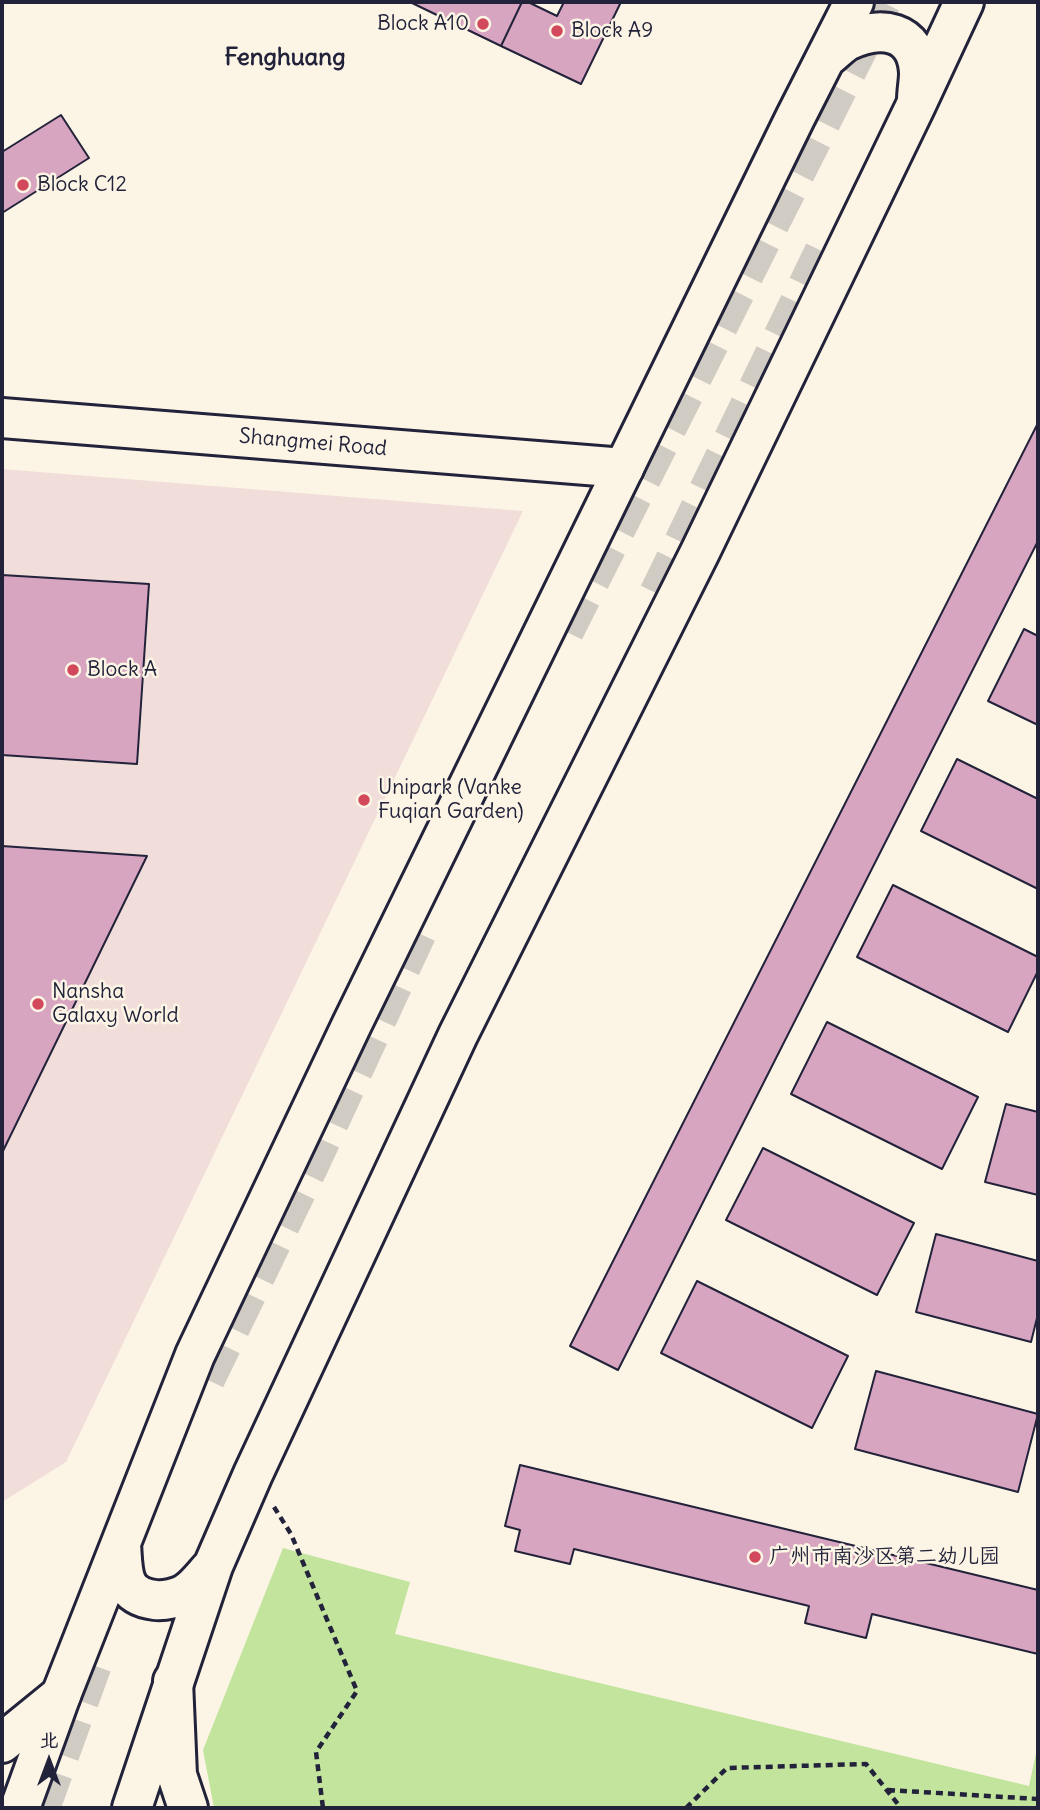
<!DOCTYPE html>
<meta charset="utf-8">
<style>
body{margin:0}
#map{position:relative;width:1040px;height:1810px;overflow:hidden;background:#fcf5e5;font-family:Delius,"LXGW WenKai TC",sans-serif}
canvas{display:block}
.frame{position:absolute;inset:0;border:4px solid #22223b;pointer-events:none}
.north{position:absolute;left:14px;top:1726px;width:70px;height:70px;-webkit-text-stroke:5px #fcf5e5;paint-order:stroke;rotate:0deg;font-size:19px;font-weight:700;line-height:28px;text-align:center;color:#22223b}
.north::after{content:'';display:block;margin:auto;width:24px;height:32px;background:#22223b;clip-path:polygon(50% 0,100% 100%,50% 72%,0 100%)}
</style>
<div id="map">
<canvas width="1040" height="1810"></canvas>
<div class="frame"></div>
<div class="north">北</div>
</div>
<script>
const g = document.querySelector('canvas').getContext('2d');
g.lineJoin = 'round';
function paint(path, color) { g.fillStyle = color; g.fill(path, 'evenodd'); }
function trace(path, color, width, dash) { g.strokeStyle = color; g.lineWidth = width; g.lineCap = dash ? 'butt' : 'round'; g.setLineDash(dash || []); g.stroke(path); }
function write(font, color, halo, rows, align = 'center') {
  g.font = font + ' Delius,"LXGW WenKai TC",sans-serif'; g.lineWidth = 5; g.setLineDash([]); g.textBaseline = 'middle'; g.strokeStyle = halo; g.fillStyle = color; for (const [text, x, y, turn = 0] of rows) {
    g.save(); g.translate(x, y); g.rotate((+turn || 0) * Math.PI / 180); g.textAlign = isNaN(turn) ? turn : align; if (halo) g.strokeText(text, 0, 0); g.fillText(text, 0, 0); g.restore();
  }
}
paint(new Path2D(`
 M2 469 523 511 66 1462 2 1502Z`), '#f1ddda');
paint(new Path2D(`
 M283 1548 410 1582 395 1634 1029 1786 1038 1744V1808H214L203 1750Z`), '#c2e49d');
const building = new Path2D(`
 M410 2H522L501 46Z
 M522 2H528L557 16 564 2H621L581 84 501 46Z
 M61 115 89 158 2 213V152Z
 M1038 423V541L618 1370 570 1346Z
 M2 575 149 584 137 764 2 755Z
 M1024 629 1038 636V725L988 701Z
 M957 759 1038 799V889L921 831Z
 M2 846 147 856 2 1153Z
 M893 885 1038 957V971L1008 1032 857 957Z
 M827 1022 978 1097 942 1169 791 1094Z
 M1006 1104 1038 1112V1195L985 1182Z
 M763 1148 914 1223 877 1295 726 1220Z
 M936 1234 1038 1261V1314L1031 1342 916 1312Z
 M697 1281 848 1356 812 1428 661 1353Z
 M876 1371 1038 1414 1018 1492 855 1449Z
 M520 1465 1038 1590V1654L872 1614 866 1638 805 1623 809 1606 574 1549 570 1564 515 1551 520 1530 505 1526Z`);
paint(building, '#d8a5c1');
trace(building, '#22223b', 2);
trace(new Path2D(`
 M658 594 830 238
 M565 631 882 2
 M206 1379 310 1165 423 921
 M41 1808 97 1653`), '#d0cbc3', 38, [38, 19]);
const tertiary = new Path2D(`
 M2 418 624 468`);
const secondary = new Path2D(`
 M826 58C833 53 840 45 847 41 880 25 917 29 919 73 919 82 917 91 917 100
 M121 1543C123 1571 120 1596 155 1600 164 1601 179 1598 186 1593 196 1587 205 1574 213 1566
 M20 1808 61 1695 195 1355 352 1024 795 118 854 2
 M132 1808 213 1566 253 1474 458 1035 700 552 916 105 964 2`);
const primary = new Path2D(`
 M173 1681 177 1775 188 1808
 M2 1743 61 1695`);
trace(tertiary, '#22223b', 44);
trace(secondary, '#22223b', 44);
trace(primary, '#22223b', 44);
trace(new Path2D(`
 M274 1507 291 1534 357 1691 316 1752 323 1808
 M888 1790 1038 1799
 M686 1808 727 1768 866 1764 901 1808`), '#22223b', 4.5, [7, 5]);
trace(tertiary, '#fcf5e5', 38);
trace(secondary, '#fcf5e5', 38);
trace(primary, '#fcf5e5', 38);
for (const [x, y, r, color] of [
 [483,24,7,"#d1495b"],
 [557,31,7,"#d1495b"],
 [23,185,7,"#d1495b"],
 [73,670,7,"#d1495b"],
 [364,800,7,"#d1495b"],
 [38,1004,7,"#d1495b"],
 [755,1557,7,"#d1495b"]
]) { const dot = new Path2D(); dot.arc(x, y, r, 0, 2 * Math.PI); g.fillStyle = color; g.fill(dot); trace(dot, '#fcf5e5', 2.5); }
write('21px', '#22223b', '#fcf5e5', [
 ["Block A10",469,24,"right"],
 ["Block A9",571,31],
 ["Block C12",37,185],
 ["Block A",87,670],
 ["Unipark (Vanke",378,788],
 ["Fuqian Garden)",378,812],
 ["Nansha",52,992],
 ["Galaxy World",52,1016],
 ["广州市南沙区第二幼儿园",769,1557]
], 'left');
write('21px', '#22223b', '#fcf5e5', [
 ["Shangmei Road",313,443,5]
]);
write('bold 24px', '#22223b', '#fcf5e5', [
 ["Fenghuang",285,58]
]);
</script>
